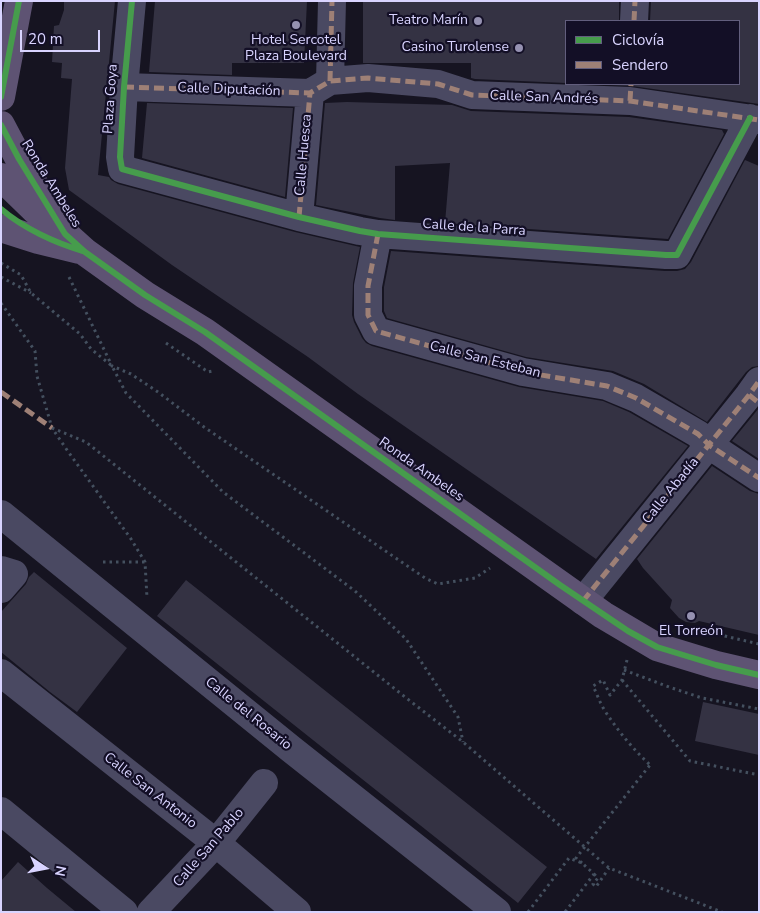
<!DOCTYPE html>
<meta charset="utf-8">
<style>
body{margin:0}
#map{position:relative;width:760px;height:913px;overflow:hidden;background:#161421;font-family:"Nunito Sans",sans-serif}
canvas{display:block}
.frame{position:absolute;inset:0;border:2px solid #d9d4ff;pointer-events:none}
.legend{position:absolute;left:565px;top:20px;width:175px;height:65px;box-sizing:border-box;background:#130f26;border:1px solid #625e7d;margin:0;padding:6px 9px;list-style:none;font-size:15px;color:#d9d4ff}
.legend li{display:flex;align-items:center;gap:10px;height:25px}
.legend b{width:25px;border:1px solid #625e7d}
.north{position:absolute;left:20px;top:843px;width:50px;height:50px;-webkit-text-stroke:4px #130f26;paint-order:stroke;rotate:101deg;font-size:14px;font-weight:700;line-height:20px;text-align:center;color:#d9d4ff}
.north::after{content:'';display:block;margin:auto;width:18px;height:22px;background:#d9d4ff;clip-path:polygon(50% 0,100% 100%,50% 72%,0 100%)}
.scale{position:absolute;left:20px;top:30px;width:80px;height:22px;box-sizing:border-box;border:2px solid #d9d4ff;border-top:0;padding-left:6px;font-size:15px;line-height:18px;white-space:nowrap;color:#d9d4ff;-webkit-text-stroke:4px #130f26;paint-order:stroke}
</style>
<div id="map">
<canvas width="760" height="913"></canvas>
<div class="frame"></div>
<ul class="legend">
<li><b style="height:6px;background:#469c4c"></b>Ciclovía</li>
<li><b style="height:6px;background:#9e8076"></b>Sendero</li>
</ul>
<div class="north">N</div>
<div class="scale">20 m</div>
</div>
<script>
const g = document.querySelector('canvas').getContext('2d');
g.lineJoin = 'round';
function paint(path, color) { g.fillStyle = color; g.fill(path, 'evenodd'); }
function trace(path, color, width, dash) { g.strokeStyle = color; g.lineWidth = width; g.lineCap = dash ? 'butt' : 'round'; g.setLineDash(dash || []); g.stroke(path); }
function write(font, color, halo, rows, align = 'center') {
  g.font = font + ' "Nunito Sans",sans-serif'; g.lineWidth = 4.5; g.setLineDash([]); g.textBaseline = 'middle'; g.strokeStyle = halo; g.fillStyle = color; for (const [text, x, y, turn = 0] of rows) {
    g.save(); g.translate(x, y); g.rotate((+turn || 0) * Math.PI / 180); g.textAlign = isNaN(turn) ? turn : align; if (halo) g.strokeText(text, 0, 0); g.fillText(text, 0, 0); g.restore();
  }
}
paint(new Path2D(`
 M64 1H115L98 175 109 177 111 180 118 184 295 232 360 247 353 283 352 315 354 322 362 338 366 343 372 346 519 387 603 401 629 412 688 446 596 559 358 394 308 357 172 265 69 190 65 168 72 79 61 78 62 63 52 62 54 26 59 25 64 10Z
 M155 1H307L304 63H232V75L149 72Z
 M363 1H619V21H566V83L475 79 471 78V63H363Z
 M651 1H759V104L632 86 588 84H739V21H650Z
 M347 102 452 105 471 111 629 117 722 130 724 134 668 239 445 223 450 163 395 166V220L380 218 316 205 325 103Z
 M147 103 293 108 285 197 142 158Z
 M745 160 759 166V366L752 367 746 372 707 422 644 384 613 371 526 357 387 318 384 311V287L391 251 665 271H677L685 269 691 262Z
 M759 408V459L732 441Z
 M712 466 750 491 759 494V635L699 621 695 623 686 622 679 618 670 608 672 600 643 568 637 559Z
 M34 572 127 648 77 712 50 692 1 652V612L26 584 29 577Z
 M186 580 547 867 518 903 157 616Z
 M703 702 759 714V755L695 741Z
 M18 862 47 888 76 912H1V881Z`), '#343243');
trace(new Path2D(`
 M1 263 21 275 31 293 80 334 91 349 112 366 126 393 223 492 355 591 406 639 458 717 463 742
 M1 277 31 293
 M69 277 112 366 131 374 158 392 204 427 425 578 438 584 475 578 490 568
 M1 303 35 351 37 376 52 428 67 450 131 539 145 562 147 598
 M166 343 208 372 213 371
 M52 428 86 442 405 697 463 742 609 868 722 912
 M103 562H145
 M712 633 759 644
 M627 660 622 680 610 695 603 680 593 686C597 694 600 703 605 711 618 731 633 749 650 765
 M624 670 669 687 702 698 759 709
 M622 680 690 761 759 775
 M594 874 598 878 593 884 596 887 609 868
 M528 912 569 858 582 863 594 874 565 912`), '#44505f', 3, [2.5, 4]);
trace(new Path2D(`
 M132 1 124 87 120 157 122 169 299 217 360 231 378 234 666 255H677L750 118
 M634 21 635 1
 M330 81 332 1
 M124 87 310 93 330 81 368 78 438 84 472 95 630 101 759 120
 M299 217 310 93
 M378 234 368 286V315L376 331 523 372 607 386 636 398 698 434 709 445 759 478
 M1 514 291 749 497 912
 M1 570 14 574 1 589
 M583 601 749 395 759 381
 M1 673 216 843 297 912
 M1 811 124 912
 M151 912 216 843 264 783`), '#4a4962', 28);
trace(new Path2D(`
 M1 97 19 1
 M1 125 19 159 50 210
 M1 177 34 209 65 234 85 252 145 295 205 332 603 615 657 647 716 665 759 675
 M1 228 38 240 79 250`), '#5e5373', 28);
trace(new Path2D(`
 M582 863 576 858 650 765`), '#44505f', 3, [2.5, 4]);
trace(new Path2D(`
 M634 21 635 1
 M330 81 332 1
 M124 87 310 93 330 81 368 78 438 84 472 95 630 101 759 120
 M630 101 631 84
 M299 217 310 93
 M378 234 368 286V315L376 331 523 372 607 386 636 398 698 434 709 445 759 478
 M1 392 52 428
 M749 395 759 403
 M583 601 749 395 759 381`), '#9e8076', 5, [10, 5]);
trace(new Path2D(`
 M132 1 124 87 120 157 122 169 299 217 360 231 378 234 666 255H677L750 118
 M1 97 19 1
 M1 125 19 159 65 234 85 252 145 295 205 332 560 585 628 631 657 647 716 665 759 675
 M1 209C23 228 55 243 83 251`), '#469c4c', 6);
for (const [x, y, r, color] of [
 [478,21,5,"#9591b1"],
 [296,25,5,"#9591b1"],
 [519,48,5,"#9591b1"],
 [691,616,5,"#9591b1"]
]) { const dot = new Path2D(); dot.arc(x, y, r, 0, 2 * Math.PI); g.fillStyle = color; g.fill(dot); trace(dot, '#130f26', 2); }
write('14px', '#d9d4ff', '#130f26', [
 ["Teatro Marín",468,21],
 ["Hotel Sercotel",296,41,"center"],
 ["Plaza Boulevard",296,57,"center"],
 ["Casino Turolense",509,48],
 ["El Torreón",691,632,"center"]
], 'right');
write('14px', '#d9d4ff', '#130f26', [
 ["Calle Diputación",229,90,2],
 ["Calle San Andrés",544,98,2],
 ["Plaza Goya",111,99,-86],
 ["Calle Huesca",304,155,-85],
 ["Ronda Ambeles",51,184,58],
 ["Calle de la Parra",474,228,4],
 ["Calle San Esteban",485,360,14],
 ["Ronda Ambeles",421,470,35],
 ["Calle Abadía",671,491,-51],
 ["Calle del Rosario",248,714,39],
 ["Calle San Antonio",150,791,38],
 ["Calle San Pablo",209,848,-49]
]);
</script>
